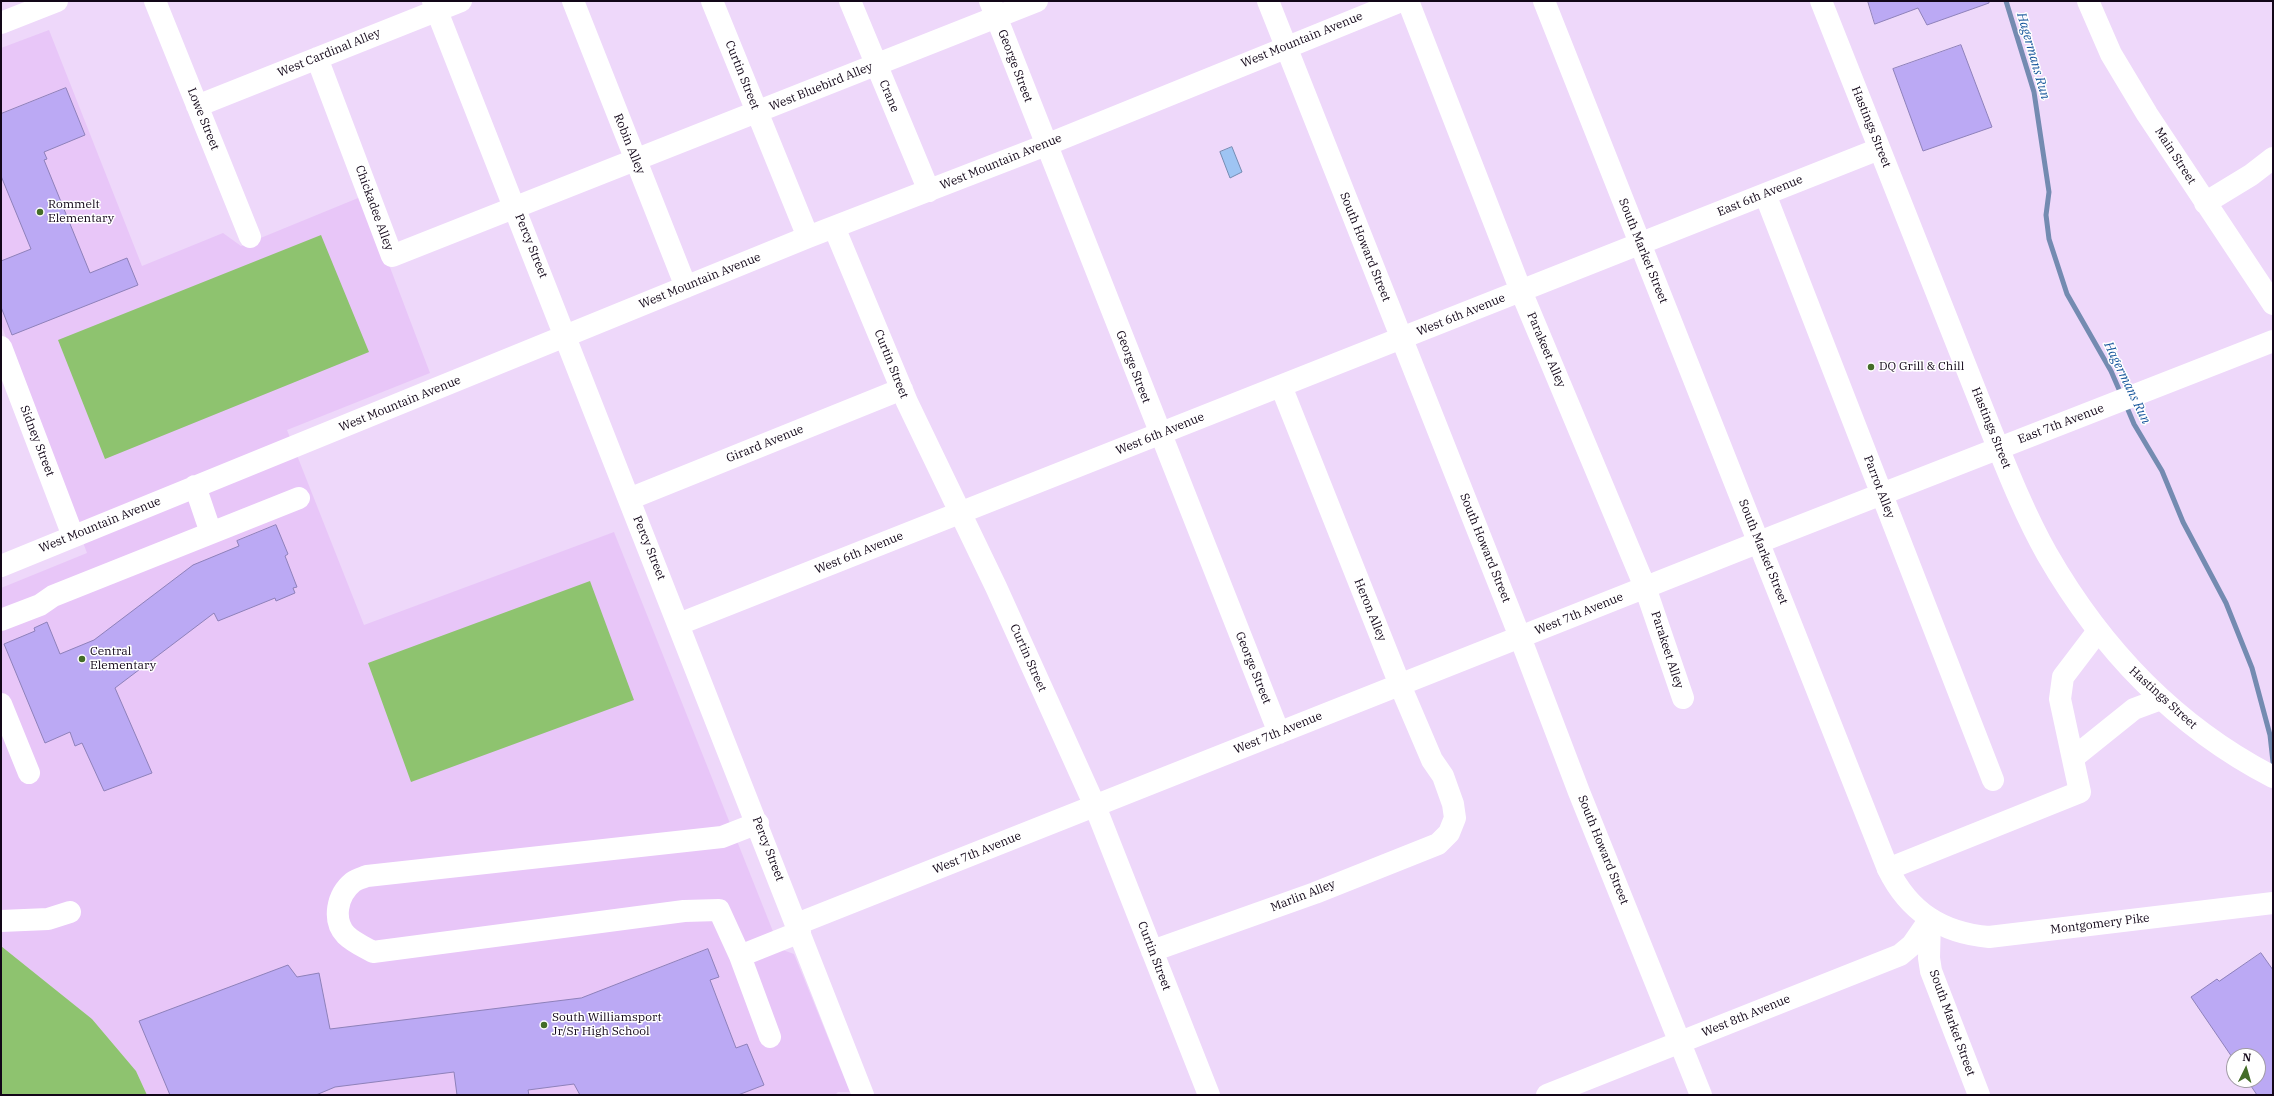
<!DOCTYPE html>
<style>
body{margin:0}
#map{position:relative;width:2274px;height:1096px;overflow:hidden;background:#eed8fa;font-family:"IBM Plex Serif",serif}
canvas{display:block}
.frame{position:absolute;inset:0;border:2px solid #120618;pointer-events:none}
.north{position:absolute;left:2226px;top:1048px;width:40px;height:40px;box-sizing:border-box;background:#fff;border:1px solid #a09ba3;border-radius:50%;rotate:5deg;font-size:11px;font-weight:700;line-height:16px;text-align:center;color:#120618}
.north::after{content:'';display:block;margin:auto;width:14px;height:18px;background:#446d28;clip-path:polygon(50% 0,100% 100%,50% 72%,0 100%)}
</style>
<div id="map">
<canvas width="2274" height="1096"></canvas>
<div class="frame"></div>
<div class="north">N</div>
</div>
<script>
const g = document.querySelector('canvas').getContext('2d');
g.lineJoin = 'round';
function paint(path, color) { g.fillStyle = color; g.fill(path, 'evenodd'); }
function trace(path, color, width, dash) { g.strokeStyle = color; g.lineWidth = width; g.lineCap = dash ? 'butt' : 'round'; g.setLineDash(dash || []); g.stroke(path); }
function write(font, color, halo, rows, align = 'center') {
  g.font = font + ' "IBM Plex Serif",serif'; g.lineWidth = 3; g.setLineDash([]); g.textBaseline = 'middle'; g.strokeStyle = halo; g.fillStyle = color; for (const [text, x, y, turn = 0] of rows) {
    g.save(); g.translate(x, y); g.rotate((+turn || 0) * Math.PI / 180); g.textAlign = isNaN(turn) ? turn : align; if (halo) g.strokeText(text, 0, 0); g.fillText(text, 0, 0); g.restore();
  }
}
paint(new Path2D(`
 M49 30 142 266 223 233 241 246 363 196 430 373 287 430 364 625 614 532 780 949 794 954 850 1092H838L835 1095H147L136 1071 92 1019 1 946V588L87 553 1 324V48Z`), '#e8c6f8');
paint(new Path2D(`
 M321 235 369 352 105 459 58 340Z
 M590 581 634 700 411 782 368 663Z
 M1 946 92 1019 136 1071 147 1095H1Z`), '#8ec36f');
const water = new Path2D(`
 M1232 147 1242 172 1230 178 1220 152Z`);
paint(water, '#9ec4f3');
trace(water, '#748bb1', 1);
trace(new Path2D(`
 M2006 1 2034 92 2049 192 2046 215 2049 239 2067 294 2111 371 2121 394
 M2126 405 2134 424 2162 471 2183 522 2226 603 2252 668 2270 735 2273 762`), '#748bb1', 5);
const building = new Path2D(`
 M1868 1H1989V3L1927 25 1918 8 1875 24Z
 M1961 45 1992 127 1923 151 1893 69Z
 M66 88 85 135 44 152 47 159 44 160 90 273 127 258 138 285 12 335 1 307V261L31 249 1 176V114Z
 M276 525 288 554 285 556 297 587 293 588 295 593 276 601 275 598 218 621 214 613 115 688 152 773 104 791 82 743 75 746 70 732 45 743 4 644 35 631 34 628 47 622 60 654 94 640 193 565 239 546 237 541Z
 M708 949 719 977 710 980 736 1048 747 1044 764 1085 738 1095H580L574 1084 528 1090 529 1095H457L454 1072 335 1087 316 1095H170L139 1021 288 965 297 977 319 973 330 1029 581 998Z
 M2261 953 2273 970V1095H2257L2247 1080H2258V1056H2234V1060L2191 997 2217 979 2219 981Z`);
paint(building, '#bba9f4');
trace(building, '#8e81ba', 1);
trace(new Path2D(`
 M155 1 250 237
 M433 1 863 1095
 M573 1 686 287
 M712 1 808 237
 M850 1 929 191
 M990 1 1279 733
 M1268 1 1520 637 1579 792 1701 1095
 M1408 1 1521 291 1645 587 1683 698
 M2088 1 2111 54 2147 114 2273 304
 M1 23 57 1
 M317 58 392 256 1037 1
 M197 106 461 1
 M1765 194 1993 780
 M2205 203 2251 175 2273 158
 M834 227 907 402 996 587 1095 806 1209 1095
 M1 347 73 536
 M195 486 211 533
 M629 499 902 389
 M1 566 808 237 1046 145 1401 1
 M1 620 40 605 53 596 299 498
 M679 624 1879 149
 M1 704 29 773
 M2073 758 2134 709 2161 699
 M758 823 722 837 367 876C362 878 357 879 353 882 337 895 332 920 346 935 353 942 364 947 373 952L684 911 719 910 740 956 800 932
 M1888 869 2080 792 2060 699 2063 677 2098 631
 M1 921 48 919 70 912
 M797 924 1777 535 2273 341
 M1152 951 1315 893 1438 844 1449 833 1455 818 1453 804 1443 776 1432 760 1400 685 1281 386
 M740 956 770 1037
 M1547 1095 1900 955 1912 945 1930 919`), '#fff', 22);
trace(new Path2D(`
 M1930 919 1929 958 1931 971 1979 1095`), '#fff', 22);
trace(new Path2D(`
 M1544 1 1888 869C1909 912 1942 933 1989 937L2273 903
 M1821 1 1991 430C2008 472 2025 515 2047 554 2101 648 2176 727 2273 777`), '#fff', 22);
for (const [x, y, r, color] of [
 [40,212,4,"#446d28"],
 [1871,367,4,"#446d28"],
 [82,659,4,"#446d28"],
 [544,1025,4,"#446d28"]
]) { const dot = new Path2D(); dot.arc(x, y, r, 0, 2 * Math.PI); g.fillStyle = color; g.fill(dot); trace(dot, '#fff', 1.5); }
write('12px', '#120618', '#fff', [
 ["West Mountain Avenue",1302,40,-22],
 ["West Cardinal Alley",329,53,-22],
 ["George Street",1015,66,69],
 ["Curtin Street",742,75,68],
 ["West Bluebird Alley",821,87,-22],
 ["Crane",889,96,67],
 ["Lowe Street",203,119,68],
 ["Hastings Street",1871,127,68],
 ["Robin Alley",629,144,68],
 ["Main Street",2175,156,57],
 ["West Mountain Avenue",1001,162,-22],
 ["East 6th Avenue",1760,196,-22],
 ["Chickadee Alley",374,208,70],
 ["Percy Street",531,246,68],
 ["South Howard Street",1365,247,68],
 ["South Market Street",1643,251,68],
 ["West Mountain Avenue",700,281,-22],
 ["West 6th Avenue",1461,315,-22],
 ["Parakeet Alley",1546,350,67],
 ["Curtin Street",891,364,68],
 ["George Street",1133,367,69],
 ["West Mountain Avenue",400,404,-22],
 ["East 7th Avenue",2061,424,-21],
 ["Hastings Street",1991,428,68],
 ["West 6th Avenue",1160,434,-22],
 ["Sidney Street",37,441,69],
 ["Girard Avenue",765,444,-22],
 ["Parrot Alley",1879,487,69],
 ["West Mountain Avenue",100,525,-22],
 ["Percy Street",649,548,68],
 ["South Howard Street",1485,548,68],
 ["South Market Street",1763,552,68],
 ["West 6th Avenue",859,553,-22],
 ["Heron Alley",1370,610,68],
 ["West 7th Avenue",1579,614,-22],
 ["Parakeet Alley",1667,650,72],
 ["Curtin Street",1028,658,66],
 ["George Street",1253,668,68],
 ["Hastings Street",2163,698,42],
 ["West 7th Avenue",1278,733,-22],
 ["Percy Street",768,849,69],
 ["South Howard Street",1603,850,68],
 ["West 7th Avenue",977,853,-22],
 ["Marlin Alley",1303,896,-21],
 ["Montgomery Pike",2100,924,-7],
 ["Curtin Street",1154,956,69],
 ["West 8th Avenue",1746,1016,-22],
 ["South Market Street",1952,1023,70]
]);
write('12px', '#120618', '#fff', [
 ["Rommelt",48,205],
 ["Elementary",48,219],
 ["DQ Grill & Chill",1879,367],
 ["Central",90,652],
 ["Elementary",90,666],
 ["South Williamsport",552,1018],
 ["Jr/Sr High School",552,1032]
], 'left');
write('italic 13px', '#15559b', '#fff', [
 ["Hagermans Run",2033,56,74],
 ["Hagermans Run",2127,383,64]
]);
</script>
